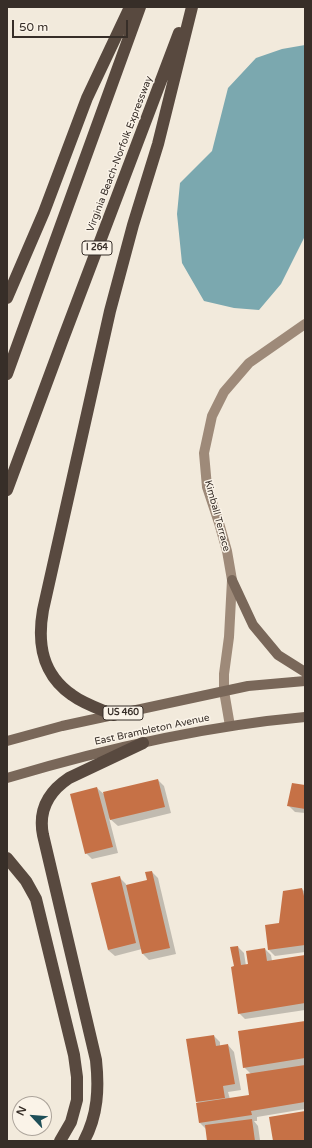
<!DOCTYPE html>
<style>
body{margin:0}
#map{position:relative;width:312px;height:1148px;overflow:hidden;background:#f2eadc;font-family:"Varela Round",sans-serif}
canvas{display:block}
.frame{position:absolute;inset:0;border:8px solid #372e28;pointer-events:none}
.north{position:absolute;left:12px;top:1096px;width:40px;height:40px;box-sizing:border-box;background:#faf3e8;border:1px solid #aca49b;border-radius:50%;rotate:296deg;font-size:11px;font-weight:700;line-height:16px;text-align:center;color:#372e28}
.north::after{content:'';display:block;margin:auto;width:14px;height:18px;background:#1e4f58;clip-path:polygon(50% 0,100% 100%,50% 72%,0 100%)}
.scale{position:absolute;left:12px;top:20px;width:116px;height:18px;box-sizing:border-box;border:2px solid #372e28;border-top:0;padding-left:5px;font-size:12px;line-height:14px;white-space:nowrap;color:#372e28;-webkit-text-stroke:3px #faf3e8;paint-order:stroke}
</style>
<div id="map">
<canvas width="312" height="1148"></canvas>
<div class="frame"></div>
<div class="north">N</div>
<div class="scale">50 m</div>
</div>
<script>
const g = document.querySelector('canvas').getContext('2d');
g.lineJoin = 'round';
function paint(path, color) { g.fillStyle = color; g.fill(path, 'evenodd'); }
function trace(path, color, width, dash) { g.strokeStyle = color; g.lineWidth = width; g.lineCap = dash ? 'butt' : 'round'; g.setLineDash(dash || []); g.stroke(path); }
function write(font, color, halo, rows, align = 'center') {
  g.font = font + ' "Varela Round",sans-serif'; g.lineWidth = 3; g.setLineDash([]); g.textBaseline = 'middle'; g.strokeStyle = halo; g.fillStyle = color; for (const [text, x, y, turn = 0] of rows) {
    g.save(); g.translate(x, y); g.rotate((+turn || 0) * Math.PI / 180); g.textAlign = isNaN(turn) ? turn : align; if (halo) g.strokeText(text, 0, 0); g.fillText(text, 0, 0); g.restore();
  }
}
paint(new Path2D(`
 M305 45V236L281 284 259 310 234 308 204 301 182 263 177 214 180 183 212 151 228 88 256 58 282 49Z`), '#7ba8af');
paint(new Path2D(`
 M158 780 164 786 171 813 118 826 109 818 118 853 92 859 86 853 97 788 106 796Z
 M305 786V813L295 812 288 805Z
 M152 872 158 878 176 954 149 960 143 954 142 949 115 956 108 950 119 877 126 884V886L148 881Z
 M302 889 305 892V952L275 956 269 950 280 924Z
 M238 947 244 953 246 966 265 949 271 955 272 961 305 956V1010L245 1019 239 1013 235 967Z
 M305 1022V1109L257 1117V1121H254L258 1126 260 1140H263L265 1141H208L206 1129 200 1123 199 1104 197 1102 214 1036 220 1042V1047L228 1045 234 1052 241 1090 228 1092 230 1099 250 1096 251 1074 244 1067Z`), '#0003');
paint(new Path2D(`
 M158 779 165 807 110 820 103 792Z
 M292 783 305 785V809L287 806Z
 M97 787 113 847 85 854 70 794Z
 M152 871 170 948 142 954 126 885 147 880 145 872Z
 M120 876 136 943 108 950 91 883Z
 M302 888 305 900V945L268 950 265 925 279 923 283 891Z
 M238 946 241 965 248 964 246 951 265 948 267 961 305 955V1003L238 1014 231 967 234 966 230 947Z
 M305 1021V1058L243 1068 238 1031Z
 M214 1035 216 1046 228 1044 235 1084 223 1086 225 1098 196 1102 186 1039Z
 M305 1065V1102L251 1111 252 1115 199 1123 196 1103 249 1095 246 1074Z
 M305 1111V1141H273L269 1117Z
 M252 1119 255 1141H207L205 1125Z`), '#c67146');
trace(new Path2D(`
 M230 726 224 691V674L229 637 232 580 227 551 219 523 207 487 204 453 212 416 224 392 249 363 305 324`), '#9e8a79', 10);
trace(new Path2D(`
 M232 580 253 625 278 655 305 672
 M7 741 62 726 248 686 305 681
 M7 778C104 749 204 726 305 717`), '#796759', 10);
trace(new Path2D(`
 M7 298 44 212 87 98 130 7
 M7 374 140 7
 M7 490 63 339 179 33
 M114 715C100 709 84 704 72 695 42 674 37 644 43 610L110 311 133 225 158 144 192 7
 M7 858 26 881 36 899 74 1055 77 1077V1100L71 1122 60 1141
 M84 1141C98 1115 99 1088 96 1060L43 835C38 810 48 792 69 778L143 743`), '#58493f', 12);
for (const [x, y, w] of [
 [97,248,30],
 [123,713,40]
]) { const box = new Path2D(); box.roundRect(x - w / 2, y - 7, w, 14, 3); g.fillStyle = '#faf3e8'; g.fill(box); trace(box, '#372e28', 1); }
write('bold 9px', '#372e28', null, [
 ["I 264",97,248],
 ["US 460",123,713]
]);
write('10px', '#372e28', '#faf3e8', [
 ["Virginia Beach-Norfolk Expressway",120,154,-69],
 ["Kimball Terrace",217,516,75],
 ["East Brambleton Avenue",152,730,-12]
]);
</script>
